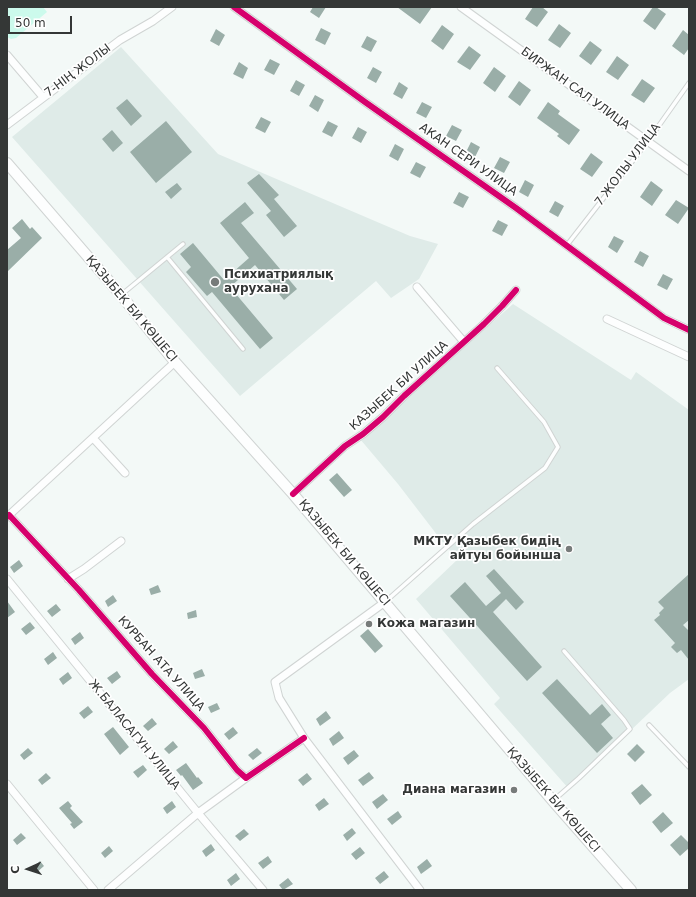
<!DOCTYPE html>
<meta charset="utf-8">
<style>
body{margin:0}
#map{position:relative;width:696px;height:897px;overflow:hidden;background:#f3f9f7;font-family:"DejaVu Sans",sans-serif}
canvas{display:block}
.frame{position:absolute;inset:0;border:8px solid #343736;pointer-events:none}
.north{position:absolute;left:8px;top:849px;width:40px;height:40px;-webkit-text-stroke:3px #fff;paint-order:stroke;rotate:267deg;font-size:11px;font-weight:700;line-height:16px;text-align:center;color:#343736}
.north::after{content:'';display:block;margin:auto;width:14px;height:18px;background:#343736;clip-path:polygon(50% 0,100% 100%,50% 72%,0 100%)}
.scale{position:absolute;left:8px;top:16px;width:64px;height:18px;box-sizing:border-box;border:2px solid #343736;border-top:0;padding-left:5px;font-size:12px;line-height:14px;white-space:nowrap;color:#343736;-webkit-text-stroke:3px #fff;paint-order:stroke}
</style>
<div id="map">
<canvas width="696" height="897"></canvas>
<div class="frame"></div>
<div class="north">С</div>
<div class="scale">50 m</div>
</div>
<script>
const g = document.querySelector('canvas').getContext('2d');
g.lineJoin = 'round';
function paint(path, color) { g.fillStyle = color; g.fill(path, 'evenodd'); }
function trace(path, color, width, dash) { g.strokeStyle = color; g.lineWidth = width; g.lineCap = dash ? 'butt' : 'round'; g.setLineDash(dash || []); g.stroke(path); }
function write(font, color, halo, rows, align = 'center') {
  g.font = font + ' "DejaVu Sans",sans-serif'; g.lineWidth = 3.5; g.setLineDash([]); g.textBaseline = 'middle'; g.strokeStyle = halo; g.fillStyle = color; for (const [text, x, y, turn = 0] of rows) {
    g.save(); g.translate(x, y); g.rotate((+turn || 0) * Math.PI / 180); g.textAlign = isNaN(turn) ? turn : align; if (halo) g.strokeText(text, 0, 0); g.fillText(text, 0, 0); g.restore();
  }
}
paint(new Path2D(`
 M121 47 218 154 410 236 438 244 419 279 391 298 376 281 240 396 12 137Z
 M513 304 631 380 636 372 689 410V679L670 693 569 789 494 704 500 698 416 599 458 559 441 540 398 484 360 439Z`), '#dfebe8');
paint(new Path2D(`
 M7 7H43L47 12 16 38 11 39 7 37Z`), '#ccfaec');
paint(new Path2D(`
 M313 7H326L319 18 310 12Z
 M397 7H432L420 24Z
 M533 7H542L548 12 537 27 525 19Z
 M653 7H656L666 14 655 30 643 21Z
 M559 24 571 33 560 48 548 40Z
 M442 25 454 34 443 50 431 41Z
 M321 28 331 33 325 45 315 40Z
 M216 29 225 35 219 46 210 41Z
 M683 30 689 35V48L684 55 672 46Z
 M367 36 377 41 371 52 361 47Z
 M590 41 602 50 591 65 579 56Z
 M469 46 481 55 470 70 457 62Z
 M617 56 629 65 618 80 606 72Z
 M270 59 280 64 274 75 264 70Z
 M239 62 248 68 243 79 233 74Z
 M373 67 382 72 376 83 367 78Z
 M494 67 506 76 495 92 483 83Z
 M642 79 655 88 644 103 631 95Z
 M296 80 305 85 299 96 290 91Z
 M519 81 531 90 520 106 508 97Z
 M399 82 408 88 402 99 393 94Z
 M315 95 324 100 318 112 309 106Z
 M127 99 142 116 131 126 116 108Z
 M422 102 432 107 426 118 416 113Z
 M548 102 560 111 558 114 580 130 569 145 557 136 559 134 537 118Z
 M261 117 271 122 265 133 255 128Z
 M166 121 192 152 156 183 130 152Z
 M328 121 338 126 332 137 322 132Z
 M452 125 462 130 456 141 446 136Z
 M358 127 367 132 361 143 352 138Z
 M112 130 123 143 113 152 102 139Z
 M471 142 480 147 474 159 465 154Z
 M395 144 404 149 398 161 389 156Z
 M591 153 603 162 592 177 580 169Z
 M500 157 510 162 504 173 494 168Z
 M416 162 426 167 420 178 410 173Z
 M259 174 279 195 274 199 297 226 284 237 266 215 271 211 247 183Z
 M525 180 534 185 528 197 519 192Z
 M651 181 663 190 652 206 640 197Z
 M177 183 182 189 171 199 165 192Z
 M459 192 469 197 463 208 453 203Z
 M676 200 689 208 678 224 665 215Z
 M555 201 564 206 558 217 549 212Z
 M245 202 254 213 241 223 297 289 284 300 255 265 230 287 273 338 260 349 212 292 207 296 186 272 191 267 180 254 193 243 224 280 249 258 220 223Z
 M22 219 30 229 32 227 42 238 7 272V250L21 238 12 228Z
 M498 220 508 225 502 236 492 231Z
 M614 236 624 241 617 253 608 247Z
 M640 251 649 256 643 267 634 262Z
 M663 274 673 279 667 290 657 285Z
 M337 473 352 490 344 497 329 480Z
 M19 560 23 566 14 573 10 567Z
 M494 569 524 602 516 610 506 599 493 612 542 667 527 681 450 596 465 582 486 606 501 593 486 576Z
 M689 574V620L683 625 689 631V660L681 650 677 653 671 647 675 643 654 620 660 615 659 613 664 608 658 602Z
 M158 585 161 592 151 595 149 589Z
 M113 595 117 601 108 607 105 601Z
 M7 601 15 612 7 618Z
 M56 604 61 610 52 617 47 611Z
 M196 610 197 617 188 619 187 613Z
 M30 622 35 628 26 635 21 629Z
 M368 629 383 646 375 653 360 636Z
 M80 632 84 638 75 645 71 639Z
 M53 652 57 658 48 665 44 659Z
 M202 669 205 676 195 679 193 673Z
 M117 671 121 677 112 684 107 678Z
 M68 672 72 678 63 685 59 679Z
 M557 679 590 715 602 704 611 715 601 724 613 738 597 753 542 693Z
 M217 703 220 709 211 713 208 707Z
 M88 706 93 712 84 719 79 713Z
 M326 711 331 718 320 726 316 719Z
 M152 718 157 724 148 731 143 726Z
 M113 727 129 747 120 755 104 734Z
 M233 727 238 733 229 740 224 734Z
 M339 731 344 738 333 746 329 739Z
 M173 741 178 747 169 754 164 749Z
 M637 744 645 752 635 762 627 754Z
 M28 748 33 753 24 760 20 755Z
 M257 748 262 753 253 760 248 755Z
 M354 750 359 756 348 765 343 758Z
 M186 763 197 778 198 777 203 783 193 790 182 775 181 776 176 770Z
 M143 765 147 770 138 778 133 772Z
 M369 772 374 778 363 786 358 780Z
 M46 773 51 778 42 785 38 780Z
 M307 773 312 779 303 786 298 780Z
 M642 784 652 795 640 805 631 793Z
 M383 794 388 800 377 809 372 802Z
 M324 798 329 804 319 811 315 805Z
 M68 801 72 806 70 808 83 822 74 829 70 824 72 823 59 808Z
 M172 801 176 807 167 814 163 808Z
 M398 811 402 817 392 825 387 819Z
 M663 812 673 823 661 833 652 822Z
 M352 828 356 833 347 841 343 835Z
 M244 829 249 834 240 841 235 836Z
 M21 833 26 838 17 845 13 840Z
 M681 835 689 843V848L680 856 670 845Z
 M211 844 215 850 206 857 202 851Z
 M109 846 113 851 105 858 101 853Z
 M360 847 365 853 356 860 351 854Z
 M268 856 272 862 263 869 258 863Z
 M427 859 432 866 421 874 417 867Z
 M40 861 44 866 36 873 32 868Z
 M384 871 389 877 380 884 375 878Z
 M236 873 240 879 231 886 227 880Z
 M288 878 293 884 283 890 279 885Z`), '#9aaea8');
const lane = new Path2D(`
 M567 245 648 141 689 83
 M167 257 243 349
 M121 295 183 244
 M385 602 473 524 545 468 558 447 544 422 497 368
 M649 725 689 767
 M554 800 579 778 630 729 624 720 564 651`);
const street = new Path2D(`
 M234 7 365 102 516 208 664 318 689 330
 M461 7 689 171
 M7 55 43 97
 M7 125 120 40 153 21 172 7
 M417 287 464 342
 M607 319 689 357
 M93 438 125 473
 M293 494 345 446 363 434 383 417 404 396 484 324 502 306 516 290
 M9 515 79 590 152 674 204 728 237 770 246 778 304 738
 M7 517 175 362
 M7 579 198 813 263 890
 M68 579 84 569 121 541
 M385 602 275 682 279 698 304 738 420 890
 M7 784 94 890
 M108 890 198 813 246 778`);
const secondary = new Path2D(`
 M7 163 121 295 175 362 293 494 553 801 631 890`);
trace(lane, '#d0d4d3', 5.5);
trace(street, '#d0d4d3', 9);
trace(secondary, '#d0d4d3', 12);
trace(lane, '#fdfefe', 3.5);
trace(street, '#fdfefe', 7);
trace(secondary, '#fdfefe', 10);
trace(new Path2D(`
 M234 7 365 102 516 208 664 318 689 330
 M293 494 345 446 363 434 383 417 404 396 484 324 502 306 516 290
 M7 517 9 515 79 590 152 674 204 728 237 770 246 778 304 738`), '#d6006c', 6);
for (const [x, y, r, color] of [
 [215,282,5,"#777b7a"],
 [569,549,4,"#777b7a"],
 [369,624,4,"#777b7a"],
 [514,790,4,"#777b7a"]
]) { const dot = new Path2D(); dot.arc(x, y, r, 0, 2 * Math.PI); g.fillStyle = color; g.fill(dot); trace(dot, '#fff', 1.5); }
write('12px', '#343736', '#fff', [
 ["7-НІҢ ЖОЛЫ",78,71,-37],
 ["БИРЖАН САЛ УЛИЦА",575,89,36],
 ["АКАН СЕРИ УЛИЦА",468,160,35],
 ["7 ЖОЛЫ УЛИЦА",628,165,-53],
 ["ҚАЗЫБЕК БИ КӨШЕСІ",131,309,50],
 ["КАЗЫБЕК БИ УЛИЦА",399,386,-42],
 ["ҚАЗЫБЕК БИ КӨШЕСІ",344,553,50],
 ["КУРБАН АТА УЛИЦА",161,664,48],
 ["Ж.БАЛАСАГУН УЛИЦА",134,735,51],
 ["ҚАЗЫБЕК БИ КӨШЕСІ",553,800,49]
]);
write('bold 12px', '#343736', '#fff', [
 ["Психиатриялық",224,275],
 ["аурухана",224,289],
 ["МКТУ Қазыбек бидің",561,542,"right"],
 ["айтуы бойынша",561,556,"right"],
 ["Кожа магазин",377,624],
 ["Диана магазин",506,790,"right"]
], 'left');
</script>
